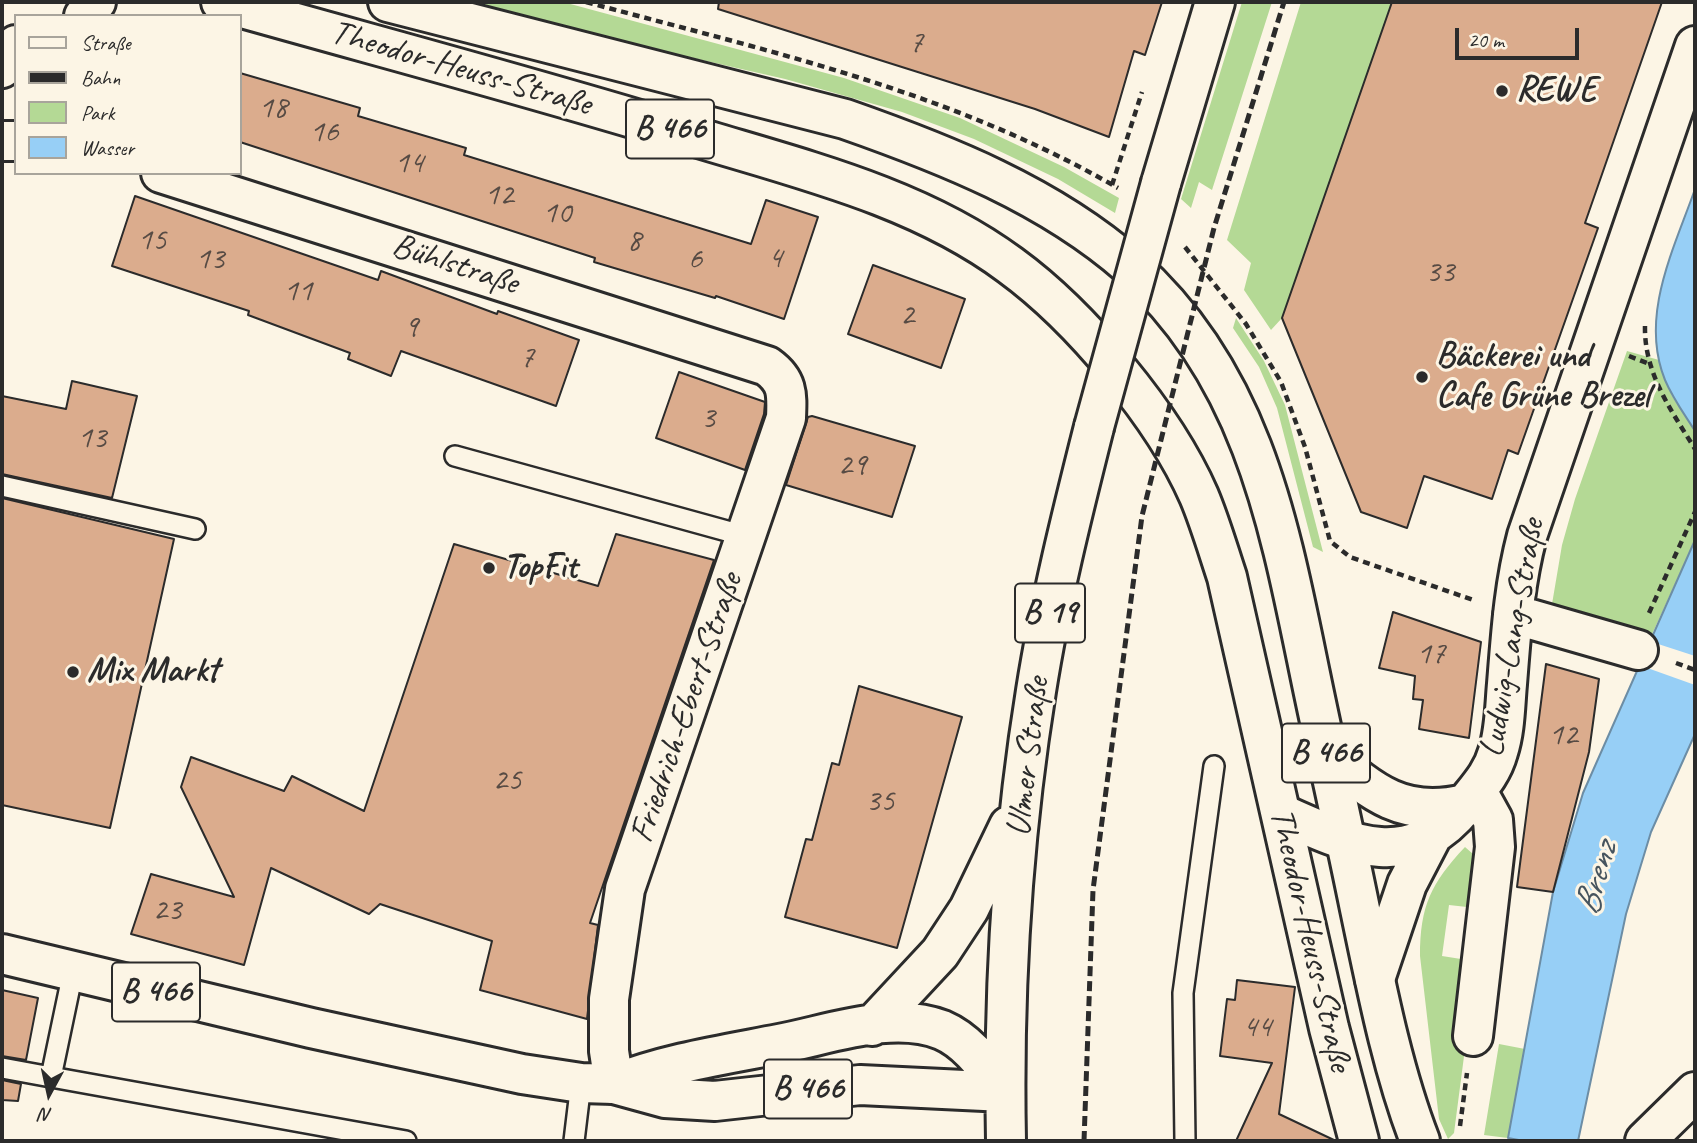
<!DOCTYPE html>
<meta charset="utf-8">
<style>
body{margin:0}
#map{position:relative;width:1697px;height:1143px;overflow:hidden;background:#fcf5e5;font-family:Caveat,sans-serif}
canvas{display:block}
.frame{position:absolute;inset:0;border:4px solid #2b2b2b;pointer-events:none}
.legend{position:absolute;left:14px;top:14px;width:228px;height:161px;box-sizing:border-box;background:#fcf5e5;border:2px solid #a8a49b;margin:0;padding:9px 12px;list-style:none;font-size:21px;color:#2b2b2b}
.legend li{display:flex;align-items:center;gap:14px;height:35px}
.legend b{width:35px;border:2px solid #a8a49b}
.north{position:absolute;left:14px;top:1059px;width:70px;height:70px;-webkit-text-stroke:5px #fcf5e5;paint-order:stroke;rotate:188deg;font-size:19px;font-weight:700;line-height:28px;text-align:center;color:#2b2b2b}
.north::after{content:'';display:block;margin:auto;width:24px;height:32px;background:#2b2b2b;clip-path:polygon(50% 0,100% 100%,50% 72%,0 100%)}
.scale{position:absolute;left:1455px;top:28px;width:124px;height:32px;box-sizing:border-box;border:4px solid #2b2b2b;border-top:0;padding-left:9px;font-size:21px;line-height:24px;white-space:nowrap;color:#2b2b2b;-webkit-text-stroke:5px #fcf5e5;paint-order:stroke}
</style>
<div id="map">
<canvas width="1697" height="1143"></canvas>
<div class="frame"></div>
<ul class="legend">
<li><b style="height:9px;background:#fcf5e5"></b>Straße</li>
<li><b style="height:9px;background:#2b2b2b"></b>Bahn</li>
<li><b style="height:19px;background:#b4d995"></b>Park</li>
<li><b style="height:19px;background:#97cff6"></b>Wasser</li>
</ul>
<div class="north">N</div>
<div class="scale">20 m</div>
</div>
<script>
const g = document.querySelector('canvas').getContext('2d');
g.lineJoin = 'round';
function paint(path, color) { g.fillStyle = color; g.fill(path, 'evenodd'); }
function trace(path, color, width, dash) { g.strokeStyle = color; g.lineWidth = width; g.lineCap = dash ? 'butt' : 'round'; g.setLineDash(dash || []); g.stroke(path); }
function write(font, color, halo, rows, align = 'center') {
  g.font = font + ' Caveat,sans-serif'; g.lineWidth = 6; g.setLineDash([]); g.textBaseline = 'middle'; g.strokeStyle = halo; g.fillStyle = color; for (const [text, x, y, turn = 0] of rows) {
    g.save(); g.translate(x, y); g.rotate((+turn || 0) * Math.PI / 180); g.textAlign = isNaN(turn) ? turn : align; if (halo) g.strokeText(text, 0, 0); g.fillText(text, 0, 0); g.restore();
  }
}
paint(new Path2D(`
 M448 2H563L844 78 960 118 1064 167 1119 198 1115 213 1058 179 974 139 902 112 785 79Z
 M1242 2H1272L1212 190 1199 182 1191 208 1181 199Z
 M1301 2H1392L1282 318 1271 330 1244 290 1251 263 1227 240Z
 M1236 318 1264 361 1285 405 1323 552 1313 547 1277 408 1259 367 1233 328Z
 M1627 351 1659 360 1672 396 1695 431V540L1649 641 1551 610 1562 545 1575 499Z
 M1465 847 1473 854 1467 907 1449 905 1442 956 1461 959 1452 1038 1466 1041 1454 1133 1448 1139 1439 1119 1420 956C1420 906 1431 883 1465 847Z
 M1499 1044 1525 1049 1508 1138 1484 1135Z`), '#b4d995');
const water = new Path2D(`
 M1695 189V431C1685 415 1673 399 1665 380 1639 316 1674 249 1695 189Z
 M1695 540V734L1651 832 1626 914 1578 1141H1524L1508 1138 1553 892 1583 793Z`);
paint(water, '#97cff6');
trace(water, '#6c8da5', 2);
paint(new Path2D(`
 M1649 641 1695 656V685L1639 665Z`), '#fcf5e5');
const building = new Path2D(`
 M719 2H1162L1145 55 1134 51 1109 137 1035 109 718 9Z
 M1392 2H1662L1585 223 1598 228 1518 454 1508 450 1492 499 1424 476 1407 528 1361 512 1282 318Z
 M240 73 360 108 358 116 466 148 464 155 751 244 766 200 818 217 784 319 716 296 715 298 594 262 595 258 240 142Z
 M135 196 378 280 381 271 497 314 498 311 579 340 556 406 401 351 391 376 348 359 350 353 248 315 249 311 112 266Z
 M873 265 965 299 941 368 848 334Z
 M679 372 765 402 764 414 745 470 656 438Z
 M72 381 137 396 112 498 2 474V396L66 409Z
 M812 416 915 446 892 517 786 485 808 417Z
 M2 498 174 539 110 828 2 805Z
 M616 534 714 560 590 923 598 925 587 1019 480 990 492 941 380 904 369 914 271 868 244 965 131 934 151 874 234 897 181 787 191 757 284 791 292 776 364 811 454 544 598 586Z
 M1393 612 1481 642 1469 738 1419 729 1423 700 1413 699 1415 676 1379 668Z
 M1546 664 1599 679 1589 752 1553 892 1517 887Z
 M859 686 962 717 897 948 785 917 806 839 812 840 832 763 839 765Z
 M1237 980 1295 987 1279 1114 1336 1141H1236L1272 1063 1220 1056 1227 999 1235 1000Z
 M2 990 38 998 26 1060 2 1056Z
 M2 1080 21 1084 18 1101 2 1100Z`);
paint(building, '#dbac8d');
trace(building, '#2b2b2b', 2);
const lane = new Path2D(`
 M455 456 745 536
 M2 486 195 529
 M73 972 51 1077 406 1141
 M2 1068 51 1077
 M574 1141 581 1083
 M1185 1141 1183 993 1214 766`);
const street = new Path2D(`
 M2 141H16
 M161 173 767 366C788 381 787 394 786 418L625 889 609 999V1051L614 1084
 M1513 614 1638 650
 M1326 753C1372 792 1402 819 1465 804
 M1282 814C1349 844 1409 874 1464 806 1478 788 1492 774 1498 752 1505 731 1505 706 1507 684 1511 634 1514 585 1527 536L1695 46
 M1375 979 1407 884 1432 836
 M1473 1036 1495 847 1493 820 1477 791
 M1645 1141 1695 1092`);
const primary = new Path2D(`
 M221 2C380 47 540 89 699 138 805 170 920 198 1010 265 1080 316 1164 416 1199 496 1210 522 1218 550 1227 577L1329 1028 1359 1141
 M388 2 845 119C945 154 1049 195 1130 266 1252 374 1279 523 1310 674 1326 752 1344 830 1360 909 1376 985 1392 1069 1420 1141
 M84 16 96 2
 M2 68 16 45
 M1161 183 1215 2
 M2 954 311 1028 522 1074 581 1083 614 1084 665 1098 715 1101 860 1085 1005 1092
 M872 1026 940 953 969 909 1009 826
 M614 1084C668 1063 722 1055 779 1044 828 1035 892 1010 942 1030 970 1042 987 1069 1005 1092
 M1006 1141C1003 991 1012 840 1036 691 1050 602 1072 514 1094 427`);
trace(lane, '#2b2b2b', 24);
trace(street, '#2b2b2b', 44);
trace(primary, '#2b2b2b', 44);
trace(new Path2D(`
 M586 2C771 52 950 91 1118 188
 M1112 185 1142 92
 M1185 247 1246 324 1281 382 1305 447 1330 541 1350 557 1476 601
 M1645 326C1644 373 1671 410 1695 449
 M1629 356 1647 363
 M1649 613 1695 512
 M1676 663 1695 670
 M1460 1126 1467 1073`), '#2b2b2b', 4.5, [7, 5]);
trace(lane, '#fcf5e5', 19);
trace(street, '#fcf5e5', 38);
trace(primary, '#fcf5e5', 38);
trace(new Path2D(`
 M1084 1141 1093 890 1142 516 1214 228 1284 2`), '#2b2b2b', 5, [10, 5]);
const primaryBridge = new Path2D(`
 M1094 427 1161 183`);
trace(primaryBridge, '#2b2b2b', 44, []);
trace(primaryBridge, '#fcf5e5', 38);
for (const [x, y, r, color] of [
 [1502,91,7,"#2b2b2b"],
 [1422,377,7,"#2b2b2b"],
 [489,568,7,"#2b2b2b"],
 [73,672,7,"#2b2b2b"]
]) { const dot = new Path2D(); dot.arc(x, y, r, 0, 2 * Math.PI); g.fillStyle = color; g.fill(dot); trace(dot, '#fcf5e5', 2.5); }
write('32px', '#574b44', null, [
 ["7",916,44],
 ["18",273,109],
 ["16",324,133],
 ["14",409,164],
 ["12",499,196],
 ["10",557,214],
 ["15",152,241],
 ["8",634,242],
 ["4",775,259],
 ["13",210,260],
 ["6",695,260],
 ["33",1440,273],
 ["11",298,292],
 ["2",907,316],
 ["9",411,328],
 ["7",527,359],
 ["3",708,419],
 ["13",92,439],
 ["29",852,466],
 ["17",1431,655],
 ["12",1563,736],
 ["25",507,781],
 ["35",880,802],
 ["23",167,911],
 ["44",1257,1028]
]);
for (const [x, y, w] of [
 [670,129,88],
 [1050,613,70],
 [1326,753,88],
 [156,992,88],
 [808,1089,88]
]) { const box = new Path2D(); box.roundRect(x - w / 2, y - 29.5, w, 59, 5); g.fillStyle = '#fcf5e5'; g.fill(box); trace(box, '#2b2b2b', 2); }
write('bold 33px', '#2b2b2b', null, [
 ["B 466",670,129],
 ["B 19",1050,613],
 ["B 466",1326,753],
 ["B 466",156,992],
 ["B 466",808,1089]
]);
write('35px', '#2b2b2b', '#fcf5e5', [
 ["Theodor-Heuss-Straße",461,69,16],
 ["Bühlstraße",455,265,18],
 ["Ludwig-Lang-Straße",1513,638,-80],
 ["Friedrich-Ebert-Straße",687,708,-71],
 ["Ulmer Straße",1029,757,-83],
 ["Theodor-Heuss-Straße",1310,940,77]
]);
write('bold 35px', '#2b2b2b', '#fcf5e5', [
 ["REWE",1516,91],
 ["Bäckerei und",1436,357],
 ["Cafe Grüne Brezel",1436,397],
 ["TopFit",503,568],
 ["Mix Markt",87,672]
], 'left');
write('italic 37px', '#46545e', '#fcf5e5', [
 ["Brenz",1597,879,-74]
]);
</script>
